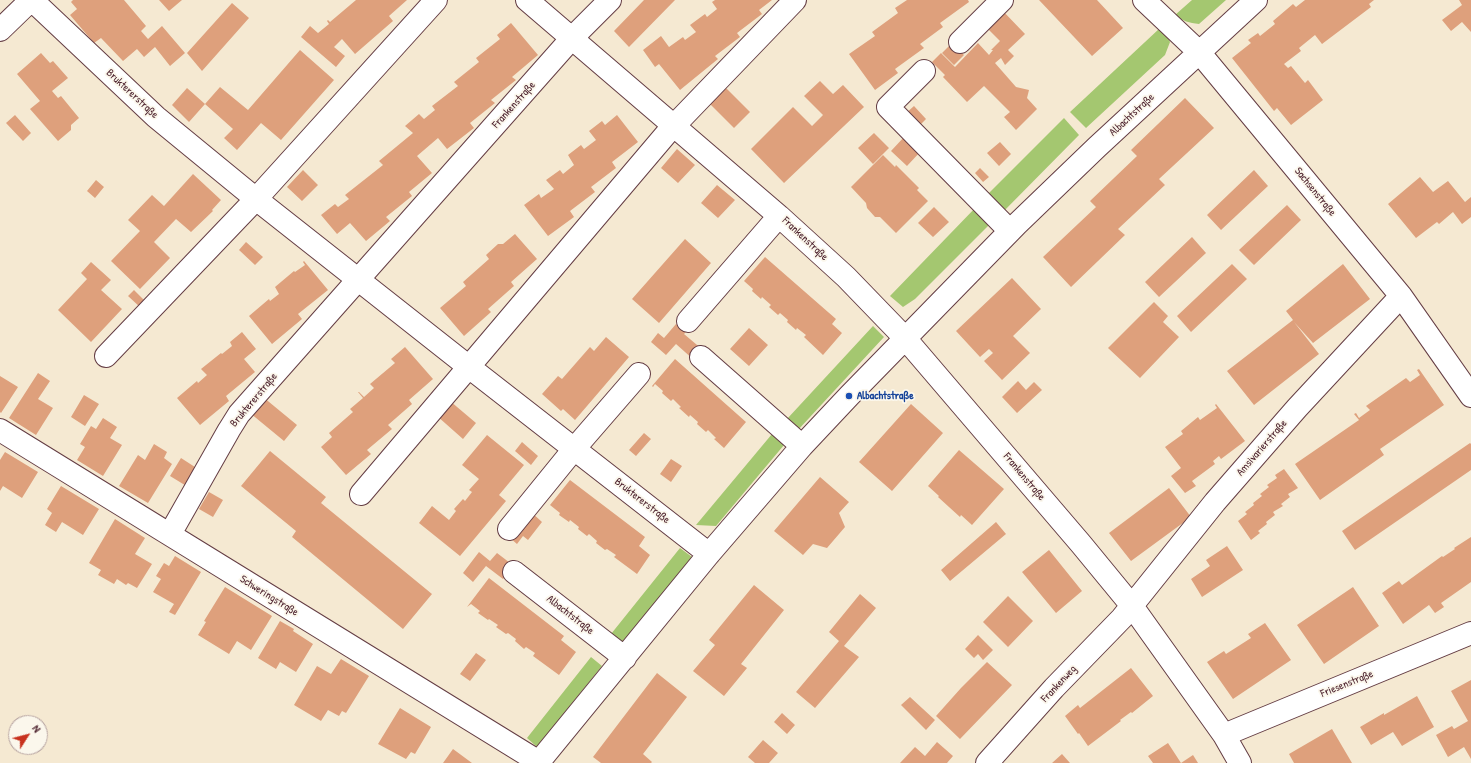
<!DOCTYPE html>
<meta charset="utf-8">
<style>
body{margin:0}
#map{position:relative;width:1471px;height:763px;overflow:hidden;background:#f5e9d2;font-family:"Patrick Hand",sans-serif}
canvas{display:block}
.north{position:absolute;left:8px;top:715px;width:40px;height:40px;box-sizing:border-box;background:#fbf7ec;border:1px solid #b4a19f;border-radius:50%;rotate:54deg;font-size:11px;font-weight:700;line-height:16px;text-align:center;color:#4a1f2b}
.north::after{content:'';display:block;margin:auto;width:14px;height:18px;background:#c8321e;clip-path:polygon(50% 0,100% 100%,50% 72%,0 100%)}
</style>
<div id="map">
<canvas width="1471" height="763"></canvas>
<div class="north">N</div>
</div>
<script>
const g = document.querySelector('canvas').getContext('2d');
g.lineJoin = 'round';
function paint(path, color) { g.fillStyle = color; g.fill(path, 'evenodd'); }
function trace(path, color, width, dash) { g.strokeStyle = color; g.lineWidth = width; g.lineCap = dash ? 'butt' : 'round'; g.setLineDash(dash || []); g.stroke(path); }
function write(font, color, halo, rows, align = 'center') {
  g.font = font + ' "Patrick Hand",sans-serif'; g.lineWidth = 3.5; g.setLineDash([]); g.textBaseline = 'middle'; g.strokeStyle = halo; g.fillStyle = color; for (const [text, x, y, turn = 0] of rows) {
    g.save(); g.translate(x, y); g.rotate((+turn || 0) * Math.PI / 180); g.textAlign = isNaN(turn) ? turn : align; if (halo) g.strokeText(text, 0, 0); g.fillText(text, 0, 0); g.restore();
  }
}
paint(new Path2D(`
 M1192 0H1226L1199 24C1189 23 1183 21 1175 15Z
 M1160 28 1167 35 1170 42 1165 55 1086 128 1070 112Z
 M1064 118 1079 135 1001 214 984 198Z
 M978 205 994 220 915 299 903 307 890 296Z
 M873 326 884 337 798 430 787 419Z
 M772 434 784 445 716 526 696 525Z
 M680 548 692 557 623 643 611 634Z
 M591 657 602 666 537 747 527 738Z`), '#a4c770');
paint(new Path2D(`
 M73 0H124L146 26 141 31 148 39 162 26 185 53 170 66 155 47 144 57 137 49 123 61 101 38 94 43 70 15 77 9 71 2Z
 M159 0H182L169 11Z
 M356 0H407L389 16 393 21 355 54 342 39 334 47 345 56 336 67 301 37 310 26 318 33 329 24 327 21 328 20 330 22Z
 M644 0H675L629 47 614 31Z
 M715 0H772L759 10 762 14 737 33 740 37 715 56 718 59 680 90 659 64 655 67 643 50 661 36 669 47 683 37 685 40 696 32 690 25 705 14 707 17 717 9 712 2Z
 M907 0H968L969 2 940 23 943 27 920 44 924 48 895 69 898 73 875 90 849 54 875 36 872 32 898 13 895 8Z
 M1039 0H1097L1123 28 1092 56Z
 M1305 0H1374L1369 4 1371 7 1322 44 1315 35 1299 48 1301 51 1284 64 1288 68 1291 66 1305 83 1308 80 1323 100 1291 125 1277 108 1274 111 1232 58 1251 43 1248 40 1258 33 1260 36 1275 24 1273 21 1293 4 1296 7Z
 M1459 0H1471V32L1462 22 1451 31 1442 20 1462 5Z
 M232 3 249 18 202 71 187 53Z
 M1001 9 1025 34 1008 50 1014 56 1005 65 1001 58 995 63 1016 87 1029 90 1027 98 1037 109 1016 130 1004 117 1010 112 984 86 967 102 943 77 945 75 932 62 941 53 955 67 978 43 989 55 993 50H991L1000 41 984 25Z
 M511 23 538 55 512 77 516 80 491 100 495 103 470 123 474 128 447 149 438 138 417 156 432 173 409 192 412 196 386 217 390 221 366 241 350 223 337 234 321 215 335 204 338 207 349 199 345 195 383 165 379 161 413 133 405 126 419 114 424 119 435 110 432 106 458 86 454 82 479 62 476 58 500 39 497 35Z
 M952 43 964 55 954 65 942 53Z
 M300 50 334 80 281 140 261 123 237 150 224 138 233 129 205 104 220 87 248 110Z
 M41 53 50 63 53 61 68 78 52 91 58 98 61 96 79 118 71 125V130L58 141 30 109 40 101 17 74Z
 M820 81 833 94 843 85 864 107 784 183 751 149 793 107 812 126 823 115 804 96Z
 M187 88 205 104 189 122 172 105Z
 M726 88 750 112 734 128 710 104Z
 M1185 98 1214 128 1159 179 1165 185 1118 229 1125 235 1071 287 1043 257 1096 207 1090 201 1137 156 1131 150Z
 M914 106 926 119 917 128 904 115Z
 M15 115 31 133 23 141 6 123Z
 M617 115 638 142 612 162 616 168 591 187 595 192 570 211 574 217 548 236 524 205 539 194 541 198 554 189 546 180 560 170 563 174 574 165 568 155 581 145 584 149 596 140 589 131 602 121 605 125Z
 M874 133 889 148 873 164 858 148Z
 M905 136 921 151 907 166 891 151Z
 M1000 142 1011 154 999 166 987 153Z
 M677 149 695 165 678 183 661 168Z
 M883 155 895 167 896 165 919 188 917 190 928 201 896 233 880 217H875L867 208 866 203 851 187Z
 M980 168 989 177 983 182 975 173Z
 M303 170 318 185 302 201 287 187Z
 M1254 170 1268 186 1221 230 1207 215Z
 M193 174 221 200 212 210 213 211 191 232 176 219 154 242 170 258 140 289 111 261 140 231 128 220 152 195 164 206Z
 M1420 177 1433 192 1448 181 1465 202 1471 197V217L1462 224 1453 212 1439 224 1437 222 1416 238 1388 204Z
 M96 180 104 187 95 198 87 191Z
 M717 185 735 200 718 218 701 203Z
 M1287 205 1301 220 1254 265 1239 250Z
 M934 207 949 222 933 237 918 223Z
 M515 234 537 259 511 282 514 286 488 309 491 312 464 336 440 308 466 286 463 282 489 259 486 255 498 244H503Z
 M1192 237 1206 253 1159 297 1145 282Z
 M685 239 711 263 659 323 632 299Z
 M246 242 263 257 255 265 239 250Z
 M765 257 836 319 832 324 842 333 823 355 804 337 806 335 797 328 796 330 787 322 788 320 780 313 778 315 769 307 771 305 762 297 761 299 752 291 753 289 744 281Z
 M304 261 328 290 298 314 302 319 272 344 249 316 269 299 270 301 279 294 275 287 294 271 295 272 305 265 303 262Z
 M91 262 111 280 101 290 122 309 91 342 58 310 87 279 81 273Z
 M1232 264 1247 279 1191 332 1177 316Z
 M1343 264 1370 299 1313 343 1294 322 1319 354 1254 405 1227 371 1293 320 1286 311Z
 M1012 278 1041 309 1013 336 1030 353 1002 380 984 361 993 353 989 349 980 357 956 331Z
 M134 290 146 302 141 308 128 296Z
 M1154 302 1168 316 1163 322 1179 337 1140 378 1108 348Z
 M676 324 686 332 684 334 703 350 694 360 676 344 666 355 651 342 658 333 664 338Z
 M749 328 768 345 749 366 730 349Z
 M242 332 256 349 244 359 255 372 226 396 229 401 200 425 177 398 197 381 198 383 207 375 201 369 221 353 222 354 232 346 230 342Z
 M606 337 629 357 575 420 563 409 561 411 542 394 558 376 562 379 590 347 594 351Z
 M405 347 433 379 409 400 412 404 388 425 392 429 367 450 371 454 346 475 321 447 332 437 329 433 353 412 350 409 363 398 358 392H359L364 397 374 388 370 384 395 363 391 359Z
 M675 359 746 422 724 448 714 439 716 438 708 430 706 432 697 424 698 422 690 415 689 417 679 408 681 407 673 399 671 401 662 393 663 391 655 384 653 387 652 386Z
 M1419 369 1444 405 1380 449 1384 455 1320 500 1295 464 1359 420 1354 414 1356 413 1359 418 1370 410 1366 406 1406 378 1410 382 1420 375 1417 370Z
 M38 373 50 381 38 399 53 408 36 435 9 418Z
 M0 376 18 387 1 413 0 412Z
 M1018 381 1026 390 1034 382 1042 390 1017 413 1002 397Z
 M84 395 99 404 85 426 71 417Z
 M263 397 297 425 284 441 250 413Z
 M450 401 476 423 463 439 437 416Z
 M911 404 943 433 892 491 859 462Z
 M1216 404 1245 441 1221 459 1219 456 1213 461 1215 464 1192 481 1196 486 1185 493 1171 476 1181 468 1165 447 1183 434 1181 431 1198 417 1200 420 1217 408 1215 405Z
 M103 418 117 427 110 438 122 445 103 476 77 460 85 447 80 444 91 426 96 429Z
 M644 433 651 439 636 456 629 450Z
 M487 435 524 465 499 495 506 501 460 556 419 523 432 506 449 520 456 511 454 509 463 499 465 501 472 492 469 490 479 479 462 465Z
 M522 442 538 456 531 465 515 451Z
 M1470 443 1471 444V470L1355 550 1342 531Z
 M154 444 167 452 164 458 172 464 148 503 119 486 138 455 145 460Z
 M959 450 1004 489 972 525 961 515 960 517 938 497 939 496 928 486Z
 M270 451 326 497 321 503 432 594 403 629 292 537 296 531 241 486Z
 M5 452 38 472 22 498 3 486 0 491V460Z
 M181 458 198 469 188 487 170 476Z
 M671 459 682 466 671 482 660 474Z
 M1284 469 1298 488 1288 494 1290 497 1281 504 1283 506 1273 512 1275 515 1266 522 1267 524 1258 531 1260 533 1251 540 1238 521 1247 514 1245 512 1254 505 1253 503 1262 496 1260 494 1269 487 1267 485 1277 478 1275 475Z
 M820 477 849 502 839 513 845 527 827 548 813 544 803 555 774 531Z
 M570 480 645 537 639 546 650 555 637 574 614 557 616 555 607 549 605 550 596 543 597 541 589 534 587 536 578 529 579 527 570 520 569 522 559 515 560 513 550 505Z
 M61 486 99 509 83 535 62 522 56 532 45 525 52 513 47 509Z
 M1169 488 1191 517 1131 561 1109 533Z
 M209 492 223 500 213 517 199 509Z
 M531 512 542 522 528 540 523 536 517 544 510 538Z
 M115 519 145 538 135 554 152 564 137 588 128 583 126 585 117 579 114 584 98 575 101 570 89 563Z
 M996 522 1006 534 950 581 941 570Z
 M1471 537V582L1441 603 1444 607 1435 613 1429 605 1403 624 1382 593 1399 581 1402 585 1442 556 1443 557 1455 549 1454 548Z
 M1227 546 1243 570 1202 597 1191 579 1210 566 1206 560Z
 M1049 550 1082 591 1056 613 1022 572Z
 M479 552 490 561 497 553 514 566 503 579 486 566 473 582 463 573Z
 M175 556 201 572 175 615 169 612 174 604 153 592 161 579 156 576 164 563 169 566Z
 M489 578 564 636 561 640 576 652 559 675 533 656 535 653 526 647 524 649 515 641 516 639 508 633 506 634 496 627 498 625 489 619 488 620 478 613 480 611 471 604 467 607Z
 M754 585 784 610 741 664 747 668 724 696 693 671 715 645 709 640Z
 M225 587 272 616 251 650 237 641 229 654 198 635 206 622 204 621Z
 M1353 587 1379 626 1324 664 1297 625Z
 M860 594 876 608 844 646 859 657 815 708 796 692 839 641 829 632Z
 M1008 596 1033 621 1008 647 983 622Z
 M280 621 294 629 293 631 313 644 296 672 280 662 276 669 258 658Z
 M1265 623 1291 660 1233 699 1207 662 1224 651 1226 654 1251 638 1248 634Z
 M978 635 993 650 983 660 978 654 974 658 965 649Z
 M476 653 486 660 470 681 460 674Z
 M341 659 369 676 346 713 342 711 339 716 328 710 321 721 294 705 317 666 331 674Z
 M987 662 1012 685 960 739 936 716 961 688Z
 M1131 668 1153 696 1132 713 1131 712 1120 720 1121 721 1088 746 1079 733 1078 734 1065 716 1078 705 1080 708Z
 M657 673 687 697 643 754 652 762 651 763H601L593 757Z
 M1471 680V759L1464 747 1448 757 1436 735 1452 726 1454 729 1468 721 1451 691Z
 M1417 696 1434 727 1402 746 1393 732 1371 745 1360 727 1384 713V715Z
 M910 697 935 720 926 730 901 705Z
 M400 708 431 727 415 754 411 752 406 759 378 744Z
 M782 713 795 725 787 734 774 722Z
 M1332 729 1352 763H1294L1289 754Z
 M763 740 778 753 769 763H755L748 757Z
 M937 742 953 756 947 763H900L915 747 925 756Z
 M1168 743 1181 763 1193 755 1198 763H1153L1148 756Z
 M453 749 472 763H443Z
 M1062 754 1070 763H1052Z`), '#dea07c');
const minor = new Path2D(`
 M32 0 156 117 256 199 469 367 709 554
 M527 0 779 216 846 277 904 337 1081 544 1132 606 1224 735 1240 763
 M1144 0 1199 52 1401 296 1471 396
 M0 30 31 0
 M960 42 1002 0
 M924 71 888 107 1010 231
 M688 321 779 216
 M106 356 256 199 436 0
 M701 357 802 446
 M0 430 539 762
 M361 494 667 133 795 0
 M509 529 574 449 639 374
 M170 534 229 430 239 414 572 38 610 0
 M514 572 625 658
 M1224 735 1471 633
 M538 763 709 554 802 446 849 396 1017 224 1097 147 1256 0
 M987 763 1054 688 1122 618 1215 502 1297 408 1401 296`);
trace(minor, '#643d44', 24);
trace(minor, '#fff', 22);
for (const [x, y, r, color] of [
 [849,396,4,"#1a4fb4"]
]) { const dot = new Path2D(); dot.arc(x, y, r, 0, 2 * Math.PI); g.fillStyle = color; g.fill(dot); trace(dot, '#fbf7ec', 1.5); }
write('11px', '#4a1f2b', '#fbf7ec', [
 ["Bruktererstraße",132,94,43],
 ["Frankenstraße",514,105,-48],
 ["Albachtstraße",1132,115,-43],
 ["Sachsenstraße",1315,192,51],
 ["Frankenstraße",805,239,43],
 ["Bruktererstraße",254,400,-50],
 ["Amsivarierstraße",1262,448,-49],
 ["Frankenstraße",1024,477,50],
 ["Bruktererstraße",642,501,38],
 ["Schweringstraße",269,596,32],
 ["Albachtstraße",570,615,38],
 ["Frankenweg",1059,684,-47],
 ["Friesenstraße",1347,684,-22]
]);
write('bold 11px', '#164399', '#fbf7ec', [
 ["Albachtstraße",857,396]
], 'left');
</script>
